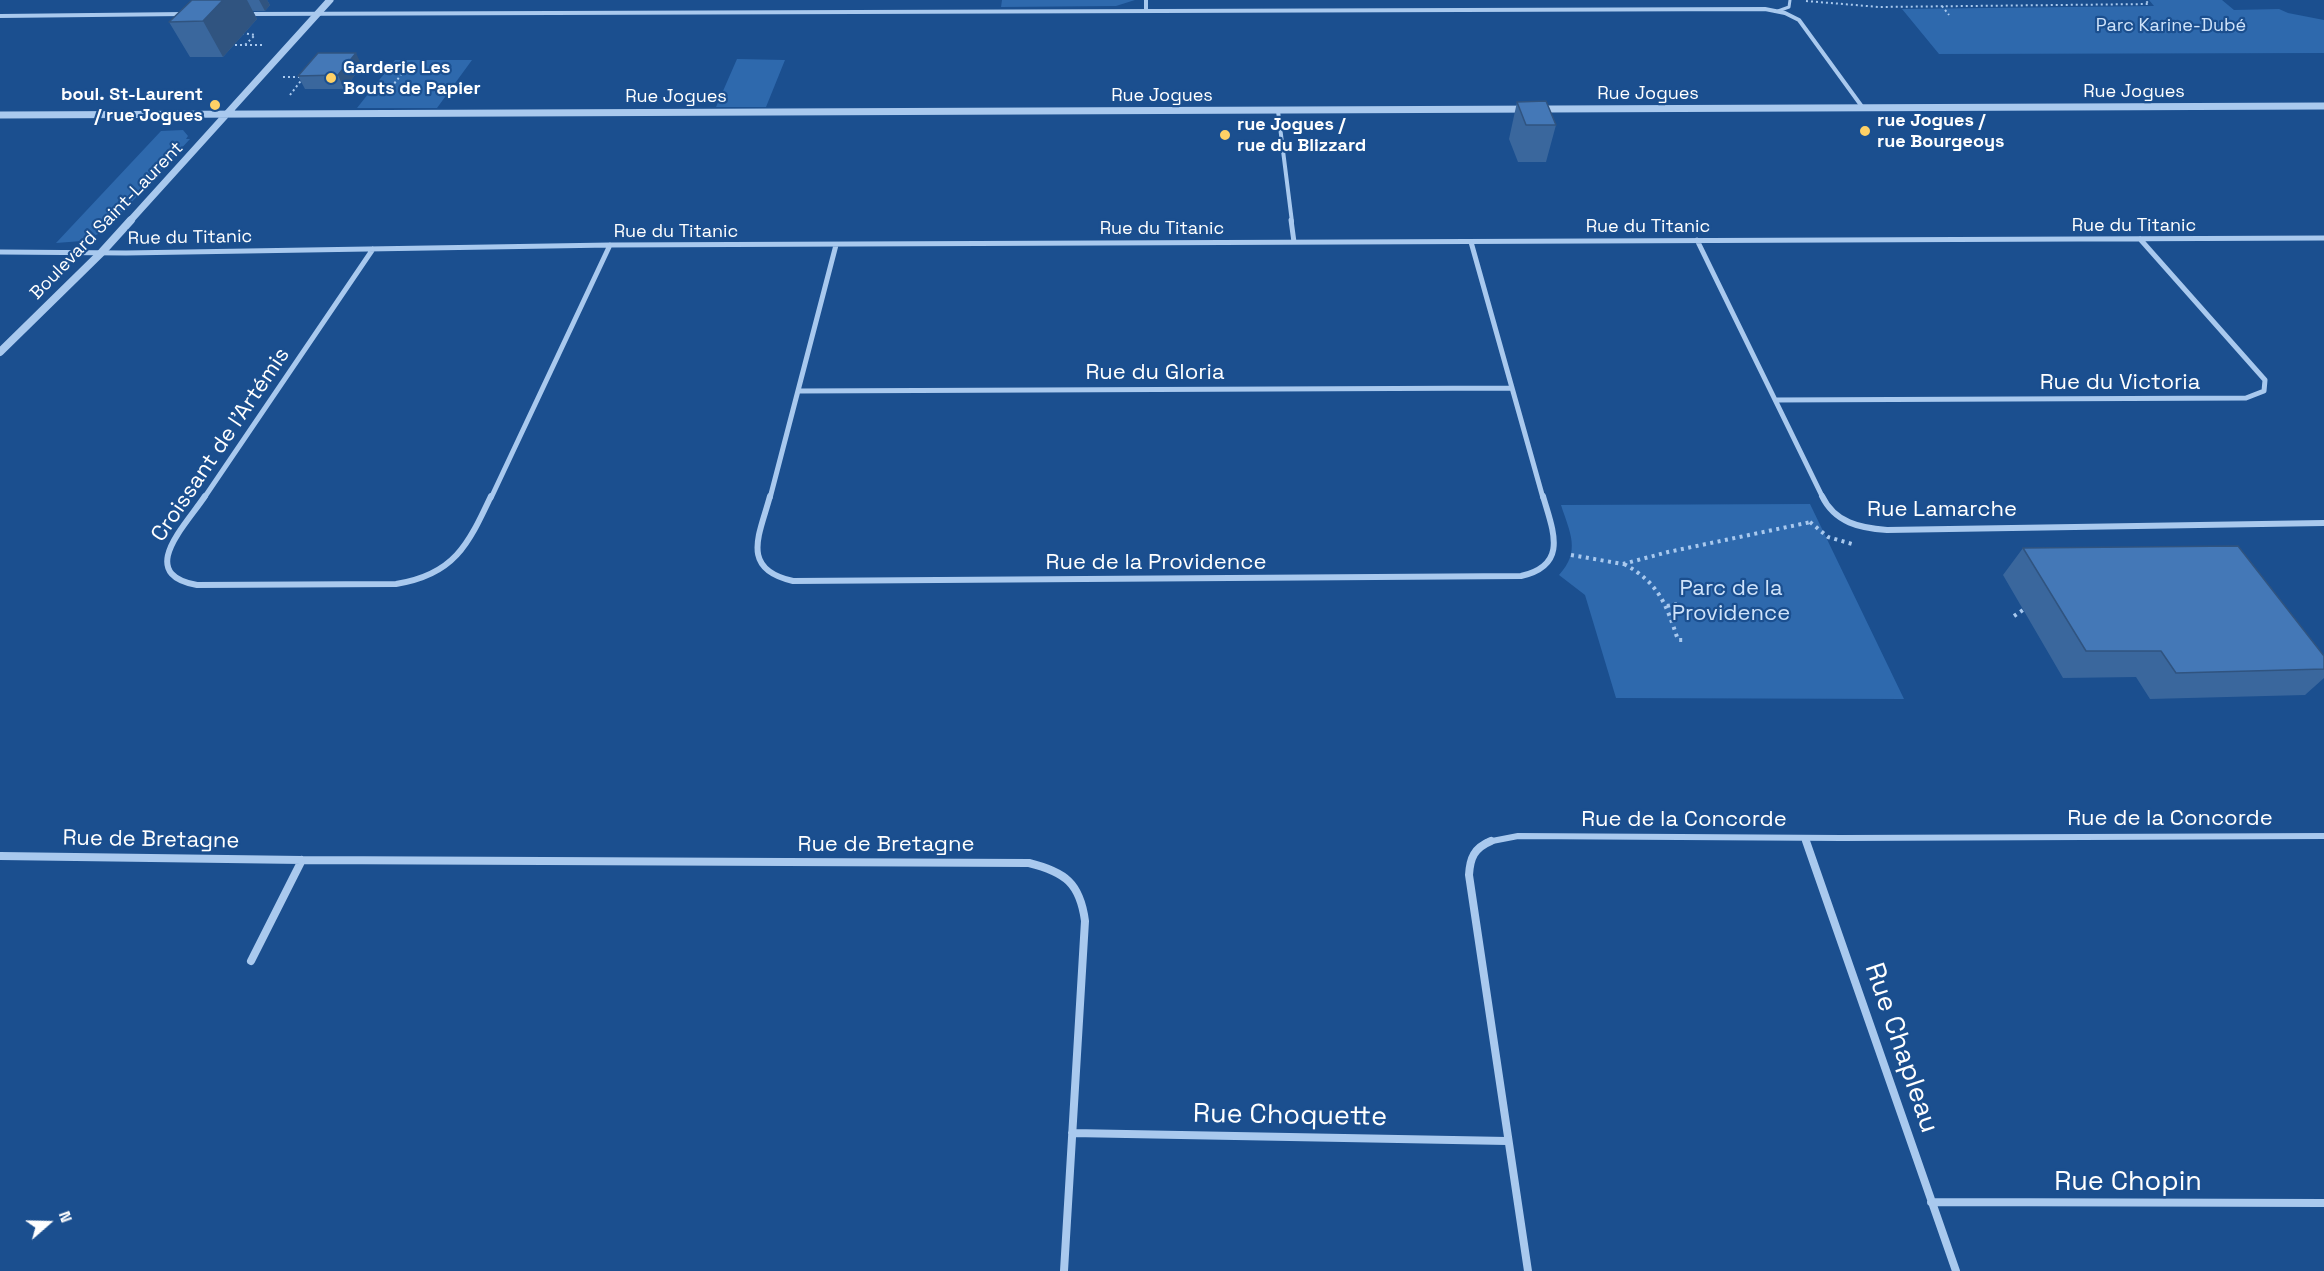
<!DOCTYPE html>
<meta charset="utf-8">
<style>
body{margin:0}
#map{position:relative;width:2324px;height:1271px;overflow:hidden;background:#1b4f8f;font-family:"Space Grotesk",sans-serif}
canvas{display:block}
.north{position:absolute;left:18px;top:1193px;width:60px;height:60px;-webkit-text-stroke:4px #1b4f8f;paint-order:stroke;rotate:70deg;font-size:16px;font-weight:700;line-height:24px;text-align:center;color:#fff}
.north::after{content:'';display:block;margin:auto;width:21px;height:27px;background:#fff;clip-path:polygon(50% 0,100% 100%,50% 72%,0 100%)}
</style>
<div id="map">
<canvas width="2324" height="1271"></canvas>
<div class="north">N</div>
</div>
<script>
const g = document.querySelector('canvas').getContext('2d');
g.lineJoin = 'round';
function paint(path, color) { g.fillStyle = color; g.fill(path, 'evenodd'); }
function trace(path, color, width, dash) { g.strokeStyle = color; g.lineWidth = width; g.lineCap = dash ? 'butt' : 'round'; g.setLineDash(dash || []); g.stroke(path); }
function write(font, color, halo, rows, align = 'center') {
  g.font = font + ' "Space Grotesk",sans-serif'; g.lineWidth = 4.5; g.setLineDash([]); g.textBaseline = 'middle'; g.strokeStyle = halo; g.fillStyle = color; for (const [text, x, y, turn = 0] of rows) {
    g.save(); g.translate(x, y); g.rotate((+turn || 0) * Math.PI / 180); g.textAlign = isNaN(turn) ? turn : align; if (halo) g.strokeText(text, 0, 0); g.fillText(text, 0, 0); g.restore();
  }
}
paint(new Path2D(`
 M1002 0H1135L1116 6 1001 7Z
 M2149 0H2222L2234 10 2279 9 2288 13 2324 20V53L1939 54 1902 9 2154 6Z
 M737 59 785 60 766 107H716Z
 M395 60H472L437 108H357Z
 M183 130 188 136 186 139H190L105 231 82 241 56 243 161 131Z
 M1810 504 1904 699 1616 698 1585 595 1559 575C1581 551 1570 533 1561 505Z`), '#2e69ad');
trace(new Path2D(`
 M1806 1 1879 7 2149 4 2145 0
 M1942 6 1949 15
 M242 33 255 35 245 45
 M235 45H264
 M283 77H302
 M290 95 303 78
 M385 95 401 75`), '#a9c9ee', 2, [2, 3]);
trace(new Path2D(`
 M1810 522 1828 537 1852 544
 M1571 555 1623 564 1668 552 1811 522
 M1624 564C1659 583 1666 604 1678 640H1685
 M1667 606 1677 604
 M2014 616 2023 610`), '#a9c9ee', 4, [3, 4.5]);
trace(new Path2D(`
 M1778 11 1789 7 1790 0`), '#a9c9ee', 3);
trace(new Path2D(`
 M1146 0V11
 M249 14 1765 9 1785 13 1799 20 1863 108
 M0 16 185 14
 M1278 111 1292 222`), '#a9c9ee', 4);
trace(new Path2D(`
 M1291 220 1294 242
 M1697 240 1823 498
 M1471 242 1543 498
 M0 252 126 253 610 245 2324 238
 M799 391 1512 388
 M1775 400 2246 398 2264 391 2265 380 2140 239
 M204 498 373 249
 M491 498 610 245
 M770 498 836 245`), '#a9c9ee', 5);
trace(new Path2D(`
 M205 496C186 525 135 574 197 585L396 584C454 575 468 545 491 496
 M770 496C760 534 739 569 793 581L1521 576C1569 565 1553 531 1543 496
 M1822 496C1835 523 1860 528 1887 530L2324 523
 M1805 838 1806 842
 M1487 842 1518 836 1842 838 2324 836`), '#a9c9ee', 6);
trace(new Path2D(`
 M1491 841C1474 848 1470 858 1469 875L1528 1271
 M1806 841 1956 1271
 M0 856 302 860 1029 863C1065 872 1080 883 1085 921L1064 1271
 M251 961 302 860
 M1072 1133 1507 1141
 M1931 1202 2324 1203`), '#a9c9ee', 8);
trace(new Path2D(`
 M0 115 2324 106
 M129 222 330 0`), '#a9c9ee', 7);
trace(new Path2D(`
 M0 352 102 252 131 220`), '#a9c9ee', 8);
paint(new Path2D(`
 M192 0H267L270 5 265 11H253L257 19 223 57H190L169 22Z
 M362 66 344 89H305L298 76Z
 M1517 102 1556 125 1546 162H1518L1509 139Z
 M2023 548 2324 656V678L2305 695 2150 699 2136 677 2063 678 2003 575Z`), '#3a679d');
paint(new Path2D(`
 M223 0H247L257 19 223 57 203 21Z
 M259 0H267L270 5 265 11Z
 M356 53 362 66 344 89 338 75Z`), '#305480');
const building = new Path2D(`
 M192 0H223L203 21 169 22Z
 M318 53H356L338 75 298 76Z
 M1546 101 1556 125H1526L1517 102Z
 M2238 546 2324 656V669L2176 673 2161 651H2086L2023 548Z`);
paint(building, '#4478b7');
trace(building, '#305480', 1.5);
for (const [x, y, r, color] of [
 [331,78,6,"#ffd166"],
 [215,105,6,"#ffd166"],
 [1865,131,6,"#ffd166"],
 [1225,135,6,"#ffd166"]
]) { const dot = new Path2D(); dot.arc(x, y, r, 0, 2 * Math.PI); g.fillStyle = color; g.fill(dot); trace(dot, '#1b4f8f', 2); }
write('18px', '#cfe3fa', '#1b4f8f', [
 ["Parc Karine-Dubé",2171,26]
]);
write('bold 18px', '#fff', '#1b4f8f', [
 ["Garderie Les",343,68],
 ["Bouts de Papier",343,89],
 ["boul. St-Laurent",203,95,"right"],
 ["/ rue Jogues",203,116,"right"],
 ["rue Jogues /",1877,121],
 ["rue Bourgeoys",1877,142],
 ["rue Jogues /",1237,125],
 ["rue du Blizzard",1237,146]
], 'left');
write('18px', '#fff', '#1b4f8f', [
 ["Rue Jogues",2134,92],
 ["Rue Jogues",1648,94],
 ["Rue Jogues",1162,96],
 ["Rue Jogues",676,97],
 ["Boulevard Saint-Laurent",107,221,-46],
 ["Rue du Titanic",2134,226],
 ["Rue du Titanic",1648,227],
 ["Rue du Titanic",1162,229],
 ["Rue du Titanic",676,232],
 ["Rue du Titanic",190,238,-1]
]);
write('22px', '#fff', '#1b4f8f', [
 ["Rue du Gloria",1155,373],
 ["Rue du Victoria",2120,383],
 ["Croissant de l'Artémis",221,445,-56],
 ["Rue Lamarche",1942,510],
 ["Rue de la Providence",1156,563],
 ["Rue de la Concorde",2170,819],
 ["Rue de la Concorde",1684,820],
 ["Rue de Bretagne",151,840,1],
 ["Rue de Bretagne",886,845]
]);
write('22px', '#cfe3fa', '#1b4f8f', [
 ["Parc de la",1731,589],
 ["Providence",1731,614]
]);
write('27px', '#fff', '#1b4f8f', [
 ["Rue Chapleau",1901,1048,71],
 ["Rue Choquette",1290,1116,1],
 ["Rue Chopin",2128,1183]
]);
</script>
